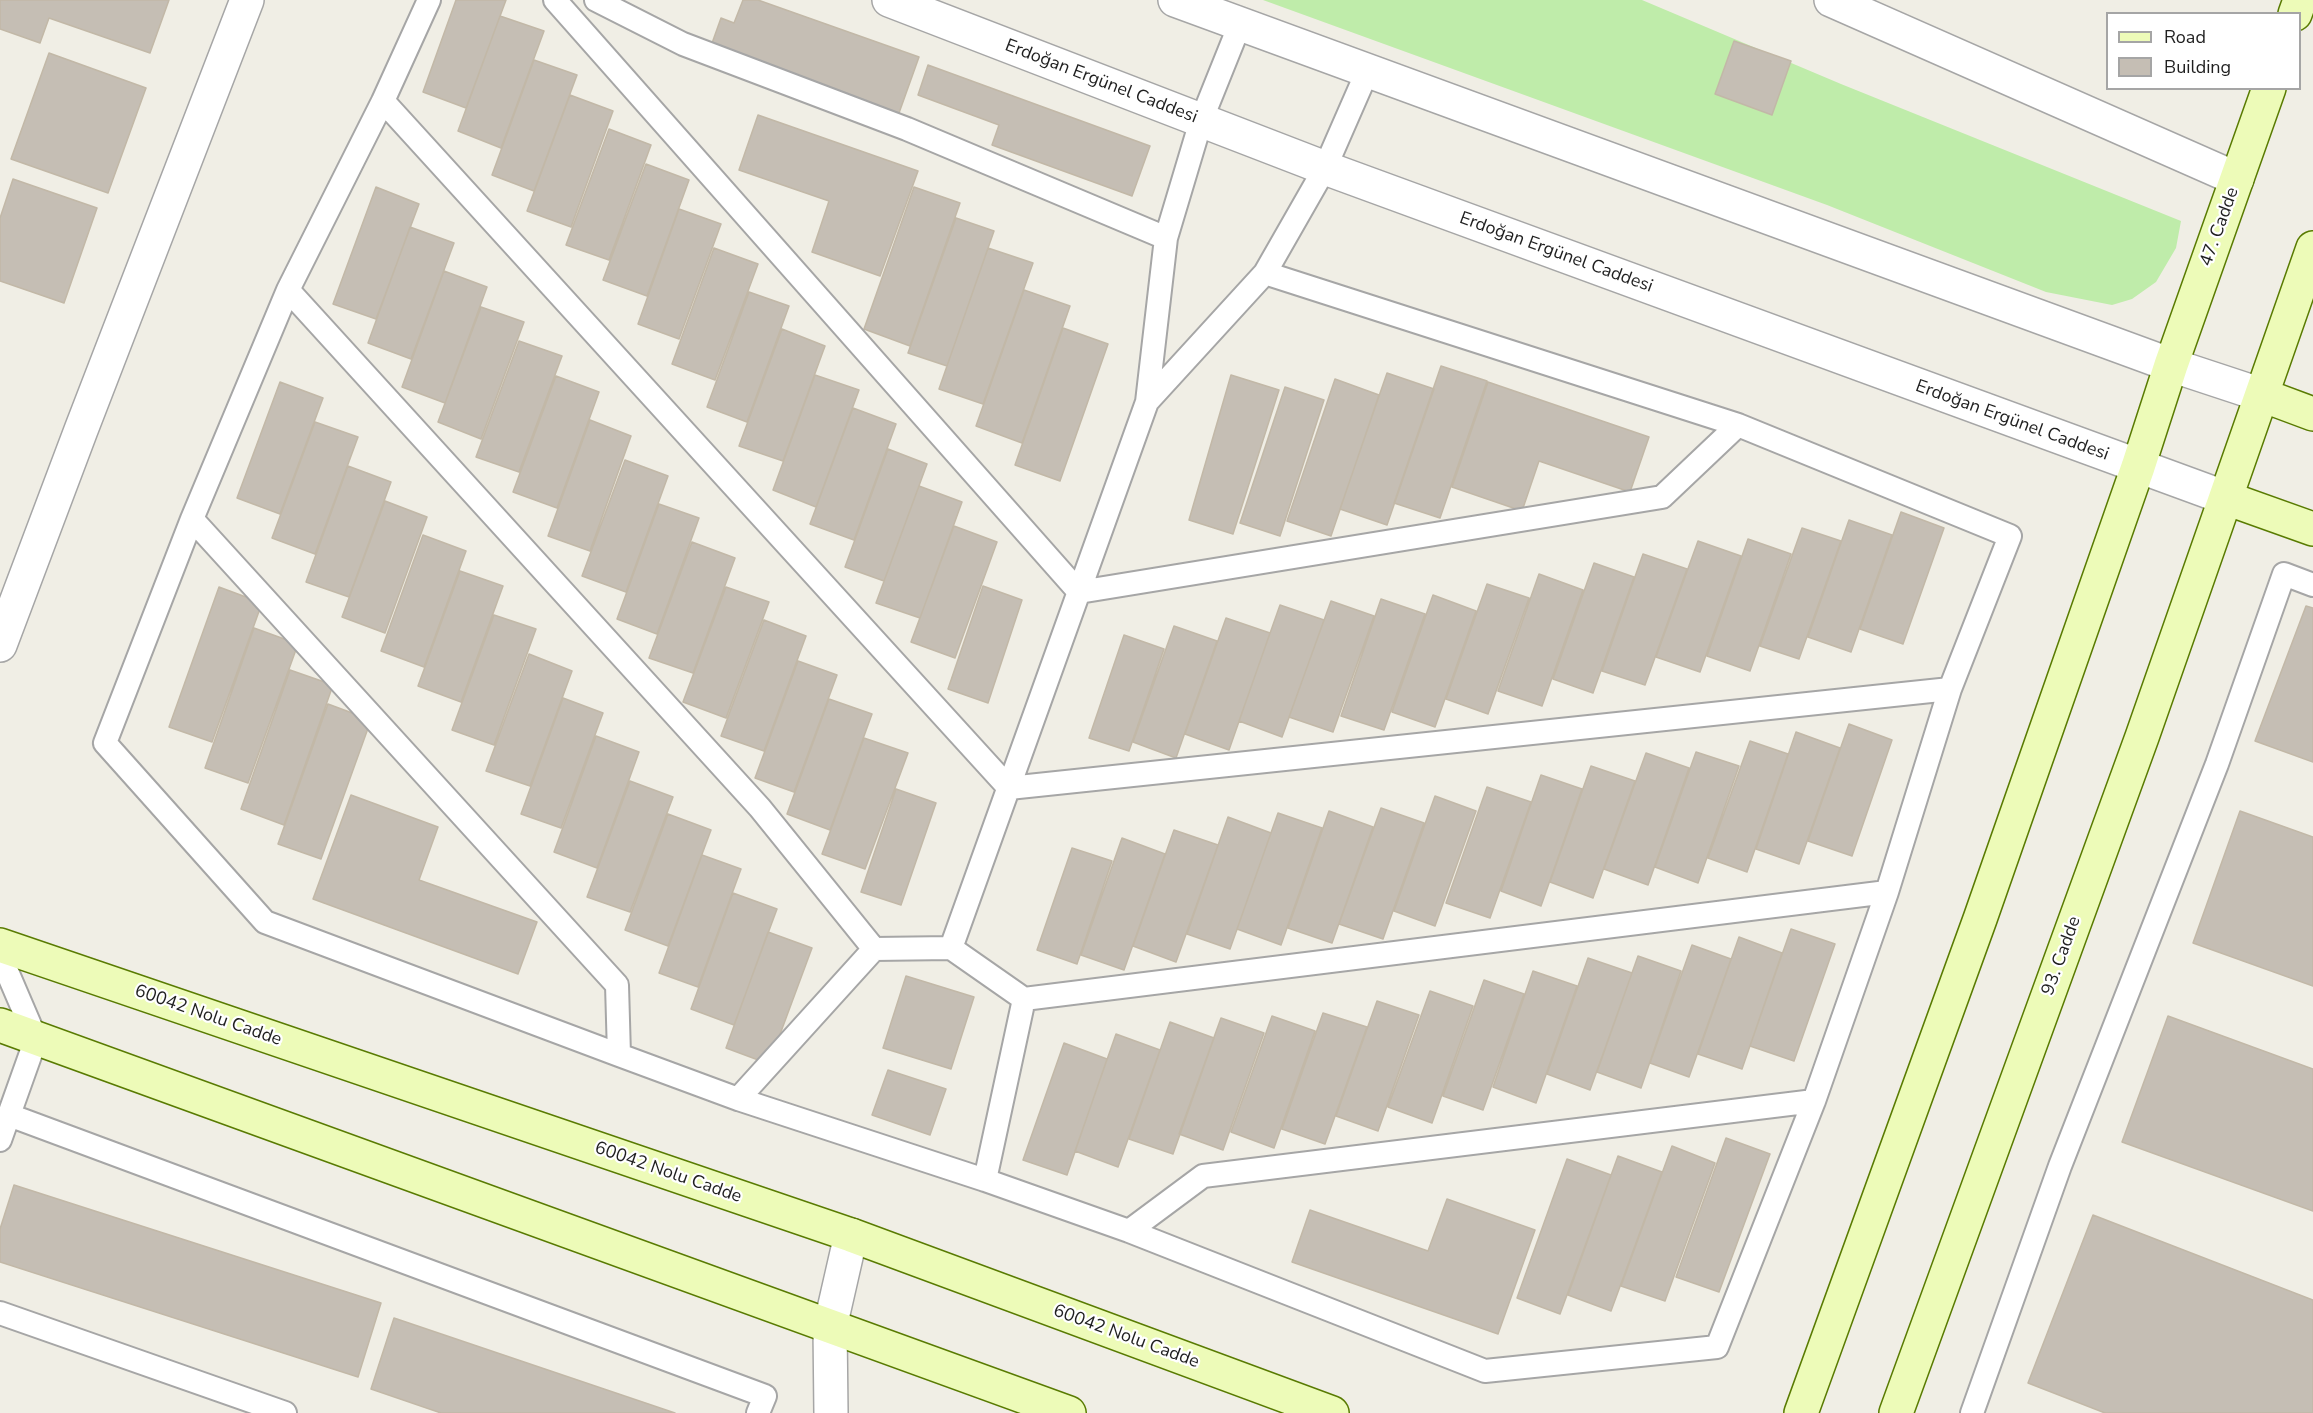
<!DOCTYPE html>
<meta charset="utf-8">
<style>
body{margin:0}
#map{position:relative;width:2313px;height:1413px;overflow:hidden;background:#f0eee5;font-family:"Nunito Sans",sans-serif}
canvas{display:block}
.legend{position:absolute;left:2106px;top:12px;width:195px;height:78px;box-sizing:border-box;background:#fff;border:2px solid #a5a5a5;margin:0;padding:8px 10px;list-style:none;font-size:18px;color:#1f1f1f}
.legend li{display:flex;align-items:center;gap:12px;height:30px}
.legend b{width:30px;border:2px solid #a5a5a5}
</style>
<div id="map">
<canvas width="2313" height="1413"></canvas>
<ul class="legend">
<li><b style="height:8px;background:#edfbb8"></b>Road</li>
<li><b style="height:16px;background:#c5beb4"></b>Building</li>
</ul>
</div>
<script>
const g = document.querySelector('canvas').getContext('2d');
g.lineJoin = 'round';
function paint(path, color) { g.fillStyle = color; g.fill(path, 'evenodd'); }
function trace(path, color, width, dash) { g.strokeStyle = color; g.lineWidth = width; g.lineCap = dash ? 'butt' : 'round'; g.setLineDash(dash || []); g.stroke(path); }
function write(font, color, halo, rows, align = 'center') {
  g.font = font + ' "Nunito Sans",sans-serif'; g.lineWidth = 4.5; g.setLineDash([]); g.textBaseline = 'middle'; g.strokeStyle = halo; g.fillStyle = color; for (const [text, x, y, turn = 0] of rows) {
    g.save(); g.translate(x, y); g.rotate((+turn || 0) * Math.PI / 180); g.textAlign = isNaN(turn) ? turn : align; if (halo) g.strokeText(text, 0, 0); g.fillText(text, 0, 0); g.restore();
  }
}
paint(new Path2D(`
 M1263 0H1642L1841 84 2181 221 2176 248 2156 282 2132 299 2112 305 2046 292 1827 205Z`), '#bfecaa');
const building = new Path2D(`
 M0 0H169L150 53 49 18 40 43 0 29Z
 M456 0H506L466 108 423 92Z
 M743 0H758L919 57 899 113 711 46 721 18 734 23Z
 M500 16 544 31 501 148 458 131Z
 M1734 41 1791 61 1772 115 1715 94Z
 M49 53 146 88 108 193 11 159Z
 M534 60 577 75 534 191 492 175Z
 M928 65 1150 146 1132 196 992 145 999 125 918 95Z
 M570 95 613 111 571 227 527 211Z
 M758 115 918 171 880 276 812 252 829 201 739 170Z
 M609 129 651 145 609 260 566 245Z
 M646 164 689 180 647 296 603 280Z
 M13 179 97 208 64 303 0 281V218Z
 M376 187 419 204 376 319 333 304Z
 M914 187 960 203 910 346 864 329Z
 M679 209 721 224 679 339 638 324Z
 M956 218 994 231 947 366 908 353Z
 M410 227 454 243 411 359 368 343Z
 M714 248 758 264 715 380 672 364Z
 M988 248 1033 263 983 404 939 389Z
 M444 271 487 287 445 403 402 387Z
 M1024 290 1070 306 1022 443 976 426Z
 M749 292 789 306 747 422 707 407Z
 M481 307 524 322 481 439 438 422Z
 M1063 328 1108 344 1060 481 1015 465Z
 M782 329 825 346 783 461 739 446Z
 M519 341 562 356 519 472 476 457Z
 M1441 366 1487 381 1440 518 1394 503Z
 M1387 373 1434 389 1387 525 1340 509Z
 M815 375 859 390 816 507 773 490Z
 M1231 375 1279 390 1233 534 1189 520Z
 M556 376 599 392 557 508 513 492Z
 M1335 379 1379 395 1331 536 1287 521Z
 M280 382 323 398 280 514 237 498Z
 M1488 382 1649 437 1630 492 1539 461 1522 511 1452 487Z
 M1285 387 1324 400 1280 536 1240 523Z
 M853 408 896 424 854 540 810 524Z
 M590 420 631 436 590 551 548 536Z
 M315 422 358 437 315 554 272 538Z
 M888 449 927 464 884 581 845 567Z
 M625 460 668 476 626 592 582 576Z
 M348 466 391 482 349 597 306 582Z
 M919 486 962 502 920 618 876 603Z
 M385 501 427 517 385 633 342 617Z
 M659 504 699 518 657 634 617 619Z
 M1901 512 1944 528 1903 644 1860 629Z
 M1849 520 1892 535 1851 652 1808 637Z
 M954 526 997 542 955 658 911 642Z
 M1802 528 1841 541 1799 659 1760 646Z
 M423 535 466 551 424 667 381 651Z
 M1748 539 1791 554 1750 671 1707 656Z
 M1698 541 1741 556 1700 672 1656 657Z
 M692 542 735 558 693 673 649 658Z
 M1643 554 1687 569 1645 685 1602 671Z
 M1594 563 1634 577 1593 693 1553 679Z
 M460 571 503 586 461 702 418 686Z
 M1539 574 1583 590 1542 706 1498 691Z
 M1487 584 1529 598 1488 714 1446 699Z
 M983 586 1022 600 988 703 948 689Z
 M219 587 262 603 212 742 169 727Z
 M726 587 769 602 726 718 683 702Z
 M1433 595 1476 611 1435 727 1392 712Z
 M1381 599 1425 614 1384 730 1341 716Z
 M1331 601 1374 616 1333 732 1289 717Z
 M1280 605 1324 620 1282 737 1239 721Z
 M2306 606 2313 608V762L2255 741Z
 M494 615 536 629 494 745 452 730Z
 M1226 618 1270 633 1229 750 1185 734Z
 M764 620 806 636 764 751 721 736Z
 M1174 626 1217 641 1176 758 1133 742Z
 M254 628 298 644 248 783 205 768Z
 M1124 635 1164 649 1129 751 1089 738Z
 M529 654 572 671 530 786 486 771Z
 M798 661 837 675 794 792 755 778Z
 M290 670 333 685 284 825 241 809Z
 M563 698 603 713 561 828 521 814Z
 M829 699 872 714 830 830 787 814Z
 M328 704 371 720 321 859 278 844Z
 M1849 724 1892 740 1852 856 1808 841Z
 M1796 732 1840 748 1799 864 1756 849Z
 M596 736 639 752 597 868 554 852Z
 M864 738 908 753 865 869 822 854Z
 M1750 741 1788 754 1747 872 1708 858Z
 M1696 752 1739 766 1698 883 1655 867Z
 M1646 753 1689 768 1648 885 1604 869Z
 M1591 766 1635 781 1593 898 1550 882Z
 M1541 775 1582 789 1541 906 1501 891Z
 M630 781 673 797 630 912 587 897Z
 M1487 787 1531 802 1490 918 1446 903Z
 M896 789 936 803 901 905 861 892Z
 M351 795 438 827 419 880 537 922 518 974 313 899Z
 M1435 796 1476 811 1435 926 1394 911Z
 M1381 808 1424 823 1383 939 1339 924Z
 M1329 811 1373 827 1332 943 1288 928Z
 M2240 811 2313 837V986L2193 943Z
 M1278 813 1322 828 1281 945 1237 929Z
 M668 814 711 830 668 946 625 930Z
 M1228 817 1271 833 1230 949 1187 934Z
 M1174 830 1218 845 1176 962 1133 946Z
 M1122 838 1165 854 1124 970 1081 955Z
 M1072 848 1112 861 1077 964 1037 950Z
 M702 855 741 869 698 987 659 973Z
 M733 893 777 909 734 1025 691 1009Z
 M1791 929 1835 944 1794 1061 1750 1046Z
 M768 932 812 948 769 1064 726 1048Z
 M1739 937 1782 953 1742 1069 1698 1054Z
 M1692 945 1731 959 1689 1077 1650 1063Z
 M1638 956 1681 971 1641 1088 1597 1072Z
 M1588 958 1632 973 1590 1090 1547 1074Z
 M1533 971 1577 986 1536 1103 1493 1087Z
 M906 976 974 997 951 1069 883 1048Z
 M1484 980 1524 994 1483 1110 1443 1096Z
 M1430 991 1473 1006 1432 1123 1388 1107Z
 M1377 1001 1419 1015 1378 1131 1336 1116Z
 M1323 1013 1367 1027 1325 1144 1282 1129Z
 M1272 1016 1315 1031 1274 1148 1231 1132Z
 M2168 1016 2313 1069V1211L2122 1142Z
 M1221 1018 1264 1033 1223 1150 1179 1134Z
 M1170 1022 1214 1038 1173 1154 1129 1139Z
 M1116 1034 1160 1050 1118 1167 1075 1151Z
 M1064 1043 1107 1059 1067 1175 1023 1160Z
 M888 1070 946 1089 930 1135 872 1115Z
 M1726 1138 1770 1154 1719 1292 1676 1277Z
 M1672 1146 1715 1163 1665 1301 1621 1286Z
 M1618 1156 1662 1172 1611 1311 1568 1295Z
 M1567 1159 1611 1175 1560 1314 1517 1298Z
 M14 1185 381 1303 358 1377 0 1262V1229Z
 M1447 1199 1535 1230 1498 1334 1292 1262 1310 1210 1428 1251Z
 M2093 1215 2313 1300V1413H2105L2028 1383Z
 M394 1318 675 1413H441L371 1389Z`);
paint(building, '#c5beb4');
trace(building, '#c2b8a7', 1.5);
const lane = new Path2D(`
 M429 0 383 101 1009 788 1950 689 1887 892
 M555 0 1079 592 1662 497 1738 425
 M596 0 683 44 907 129 1166 238
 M383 101 288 290 760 808 874 949
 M1265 273 1738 425 2010 536 1950 689
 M288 290 192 519 617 985 619 1055
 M1147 402 1265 273 1325 168 1367 72
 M192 519 105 743 265 922 619 1055 738 1099 985 1180 1129 1231 1485 1371 1717 1347 1814 1101 1887 892 1024 999
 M951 948 1147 402 1166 238 1201 121 1240 24
 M0 955 36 1039 0 1140
 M738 1099 874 949 951 948 1024 999 985 1180
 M9 1115 765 1396 758 1413
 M1129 1231 1203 1176 1814 1101
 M0 1313 285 1413
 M1972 1413 2060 1166 2217 764 2284 574 2313 585`);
const street = new Path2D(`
 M889 0 1325 168 2226 498
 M1175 0 2171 365 2262 395
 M1831 0 2237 179
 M0 645 81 430 247 0
 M831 1413 830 1327 851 1235`);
const secondary = new Path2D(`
 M2295 14 2300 0
 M2262 395 2313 414
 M2226 498 2313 529
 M0 945 851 1235 1332 1413
 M0 1025 1069 1413
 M1801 1413 1980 919 2138 467 2171 365 2269 88
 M1896 1413 2142 737 2313 248`);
trace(lane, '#a6a6a6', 26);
trace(street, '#a6a6a6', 36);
trace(secondary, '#597b02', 36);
trace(lane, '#fff', 22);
trace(street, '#fff', 33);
trace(secondary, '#edfbb8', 33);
write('18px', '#1f1f1f', '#fff', [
 ["Erdoğan Ergünel Caddesi",1101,82,21],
 ["47. Cadde",2220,227,-70],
 ["Erdoğan Ergünel Caddesi",1556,253,20],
 ["Erdoğan Ergünel Caddesi",2012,421,20],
 ["93. Cadde",2062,956,-70],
 ["60042 Nolu Cadde",208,1016,19],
 ["60042 Nolu Cadde",668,1173,19],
 ["60042 Nolu Cadde",1126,1337,20]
]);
</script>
